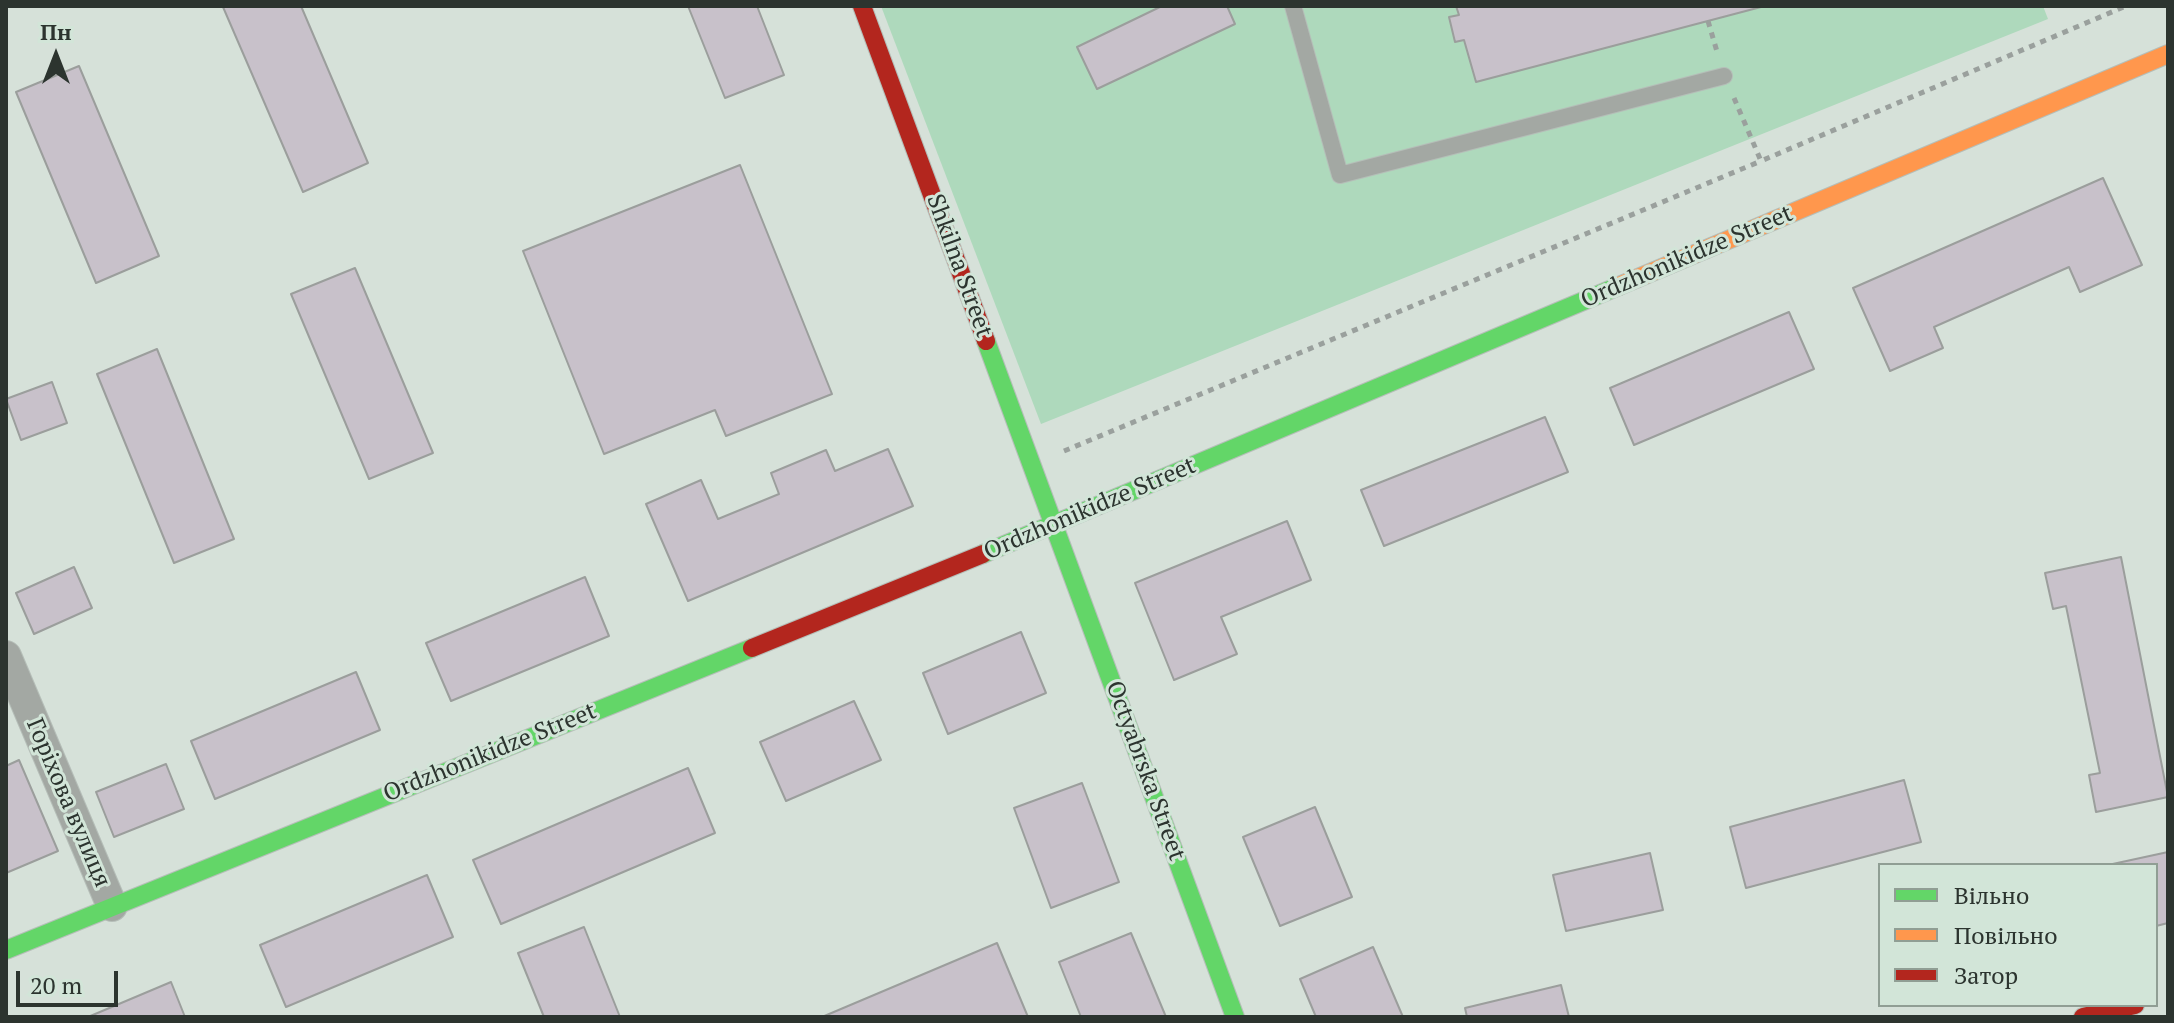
<!DOCTYPE html>
<meta charset="utf-8">
<style>
body{margin:0}
#map{position:relative;width:2174px;height:1023px;overflow:hidden;background:#d6e1d9;font-family:"PT Serif",serif}
canvas{display:block}
.frame{position:absolute;inset:0;border:8px solid #2c342f;pointer-events:none}
.legend{position:absolute;left:1878px;top:863px;width:280px;height:144px;box-sizing:border-box;background:#d2e5d8;border:2px solid #909e94;margin:0;padding:10px 14px;list-style:none;font-size:24px;color:#2c342f}
.legend li{display:flex;align-items:center;gap:16px;height:40px}
.legend b{width:40px;border:2px solid #909e94}
.north{position:absolute;left:16px;top:16px;width:80px;height:80px;-webkit-text-stroke:6px #d2e5d8;paint-order:stroke;rotate:0deg;font-size:22px;font-weight:700;line-height:32px;text-align:center;color:#2c342f}
.north::after{content:'';display:block;margin:auto;width:28px;height:36px;background:#2c342f;clip-path:polygon(50% 0,100% 100%,50% 72%,0 100%)}
.scale{position:absolute;left:16px;top:971px;width:102px;height:36px;box-sizing:border-box;border:4px solid #2c342f;border-top:0;padding-left:10px;font-size:24px;line-height:28px;white-space:nowrap;color:#2c342f;-webkit-text-stroke:6px #d2e5d8;paint-order:stroke}
</style>
<div id="map">
<canvas width="2174" height="1023"></canvas>
<div class="frame"></div>
<ul class="legend">
<li><b style="height:10px;background:#63d668"></b>Вільно</li>
<li><b style="height:10px;background:#ff974d"></b>Повільно</li>
<li><b style="height:10px;background:#b3261e"></b>Затор</li>
</ul>
<div class="north">Пн</div>
<div class="scale">20 m</div>
</div>
<script>
const g = document.querySelector('canvas').getContext('2d');
g.lineJoin = 'round';
function paint(path, color) { g.fillStyle = color; g.fill(path, 'evenodd'); }
function trace(path, color, width, dash) { g.strokeStyle = color; g.lineWidth = width; g.lineCap = dash ? 'butt' : 'round'; g.setLineDash(dash || []); g.stroke(path); }
function write(font, color, halo, rows, align = 'center') {
  g.font = font + ' "PT Serif",serif'; g.lineWidth = 6; g.setLineDash([]); g.textBaseline = 'middle'; g.strokeStyle = halo; g.fillStyle = color; for (const [text, x, y, turn = 0] of rows) {
    g.save(); g.translate(x, y); g.rotate((+turn || 0) * Math.PI / 180); g.textAlign = isNaN(turn) ? turn : align; if (halo) g.strokeText(text, 0, 0); g.fillText(text, 0, 0); g.restore();
  }
}
paint(new Path2D(`
 M881 6H2043L2048 19 1041 424Z`), '#aed9bc');
const building = new Path2D(`
 M301 6 368 163 303 192 223 7Z
 M688 6H757L784 75 725 98Z
 M1162 6H1227L1235 24 1097 89 1077 47Z
 M1456 6H1761V7L1476 82 1464 40 1455 42 1449 17 1459 15Z
 M79 66 159 256 96 283 16 92Z
 M740 165 832 394 726 436 715 410 604 454 523 251Z
 M2103 178 2142 265 2080 292 2069 267 1934 327 1943 348 1890 371 1853 288Z
 M355 268 433 453 369 479 291 294Z
 M1789 312 1814 369 1634 445 1610 388Z
 M157 349 234 539 174 563 97 374Z
 M52 382 67 423 21 440 6 399Z
 M1545 417 1568 472 1384 546 1361 490Z
 M888 449 913 506 688 601 646 504 701 480 718 519 779 494 771 473 826 450 835 471Z
 M1287 521 1311 580 1221 617 1237 654 1174 680 1135 583Z
 M2121 557 2168 797 2096 812 2089 775 2100 773 2066 606 2053 609 2045 573Z
 M74 567 92 608 34 634 16 593Z
 M585 577 609 636 451 701 426 643Z
 M1021 632 1046 693 948 734 923 673Z
 M356 672 380 730 215 799 191 741Z
 M854 701 881 760 786 801 760 742Z
 M19 760 58 851 6 873V766Z
 M166 764 184 809 114 837 96 792Z
 M688 768 715 833 501 924 473 860Z
 M1904 780 1921 842 1746 888 1730 827Z
 M1082 783 1119 882 1051 908 1014 808Z
 M1315 807 1352 897 1280 926 1243 837Z
 M2168 852V923L2156 926V865H2108Z
 M1650 853 1663 910 1566 931 1553 875Z
 M427 875 453 937 286 1007 260 945Z
 M584 927 620 1017H544L518 953Z
 M1131 933 1166 1017H1081L1059 962Z
 M997 943 1028 1017H822Z
 M1373 947 1403 1017H1316L1300 979Z
 M171 982 185 1017H88Z
 M1561 985 1569 1017H1467L1465 1008Z`);
paint(building, '#c8c1ca');
trace(building, '#9b9e9c', 2);
const lane = new Path2D(`
 M1293 6 1340 175 1724 76`);
const street = new Path2D(`
 M6 656 112 906`);
const fast = new Path2D(`
 M986 341 1235 1017
 M983 554 1619 286
 M6 950 752 648`);
const slow = new Path2D(`
 M1619 286 2168 54`);
const jam = new Path2D(`
 M862 6 986 341
 M752 648 983 554
 M2083 1017 2135 1005`);
trace(lane, '#b5beb8', 18);
trace(street, '#b5beb8', 32);
trace(fast, '#b5beb8', 20);
trace(slow, '#b5beb8', 20);
trace(jam, '#b5beb8', 20);
trace(new Path2D(`
 M1708 21 1718 55
 M1734 98 1761 161 2126 6
 M1064 451 1761 161`), '#9aa09d', 5, [6, 6]);
trace(lane, '#a3a8a3', 16);
trace(street, '#a3a8a3', 30);
trace(fast, '#63d668', 18);
trace(slow, '#ff974d', 18);
trace(jam, '#b3261e', 18);
write('24px', '#2c342f', '#d2e5d8', [
 ["Ordzhonikidze Street",1687,257,-23],
 ["Shkilna Street",959,266,70],
 ["Ordzhonikidze Street",1090,509,-23],
 ["Ordzhonikidze Street",490,753,-22],
 ["Octyabrska Street",1145,771,70],
 ["Горіхова вулиця",68,803,67]
]);
</script>
